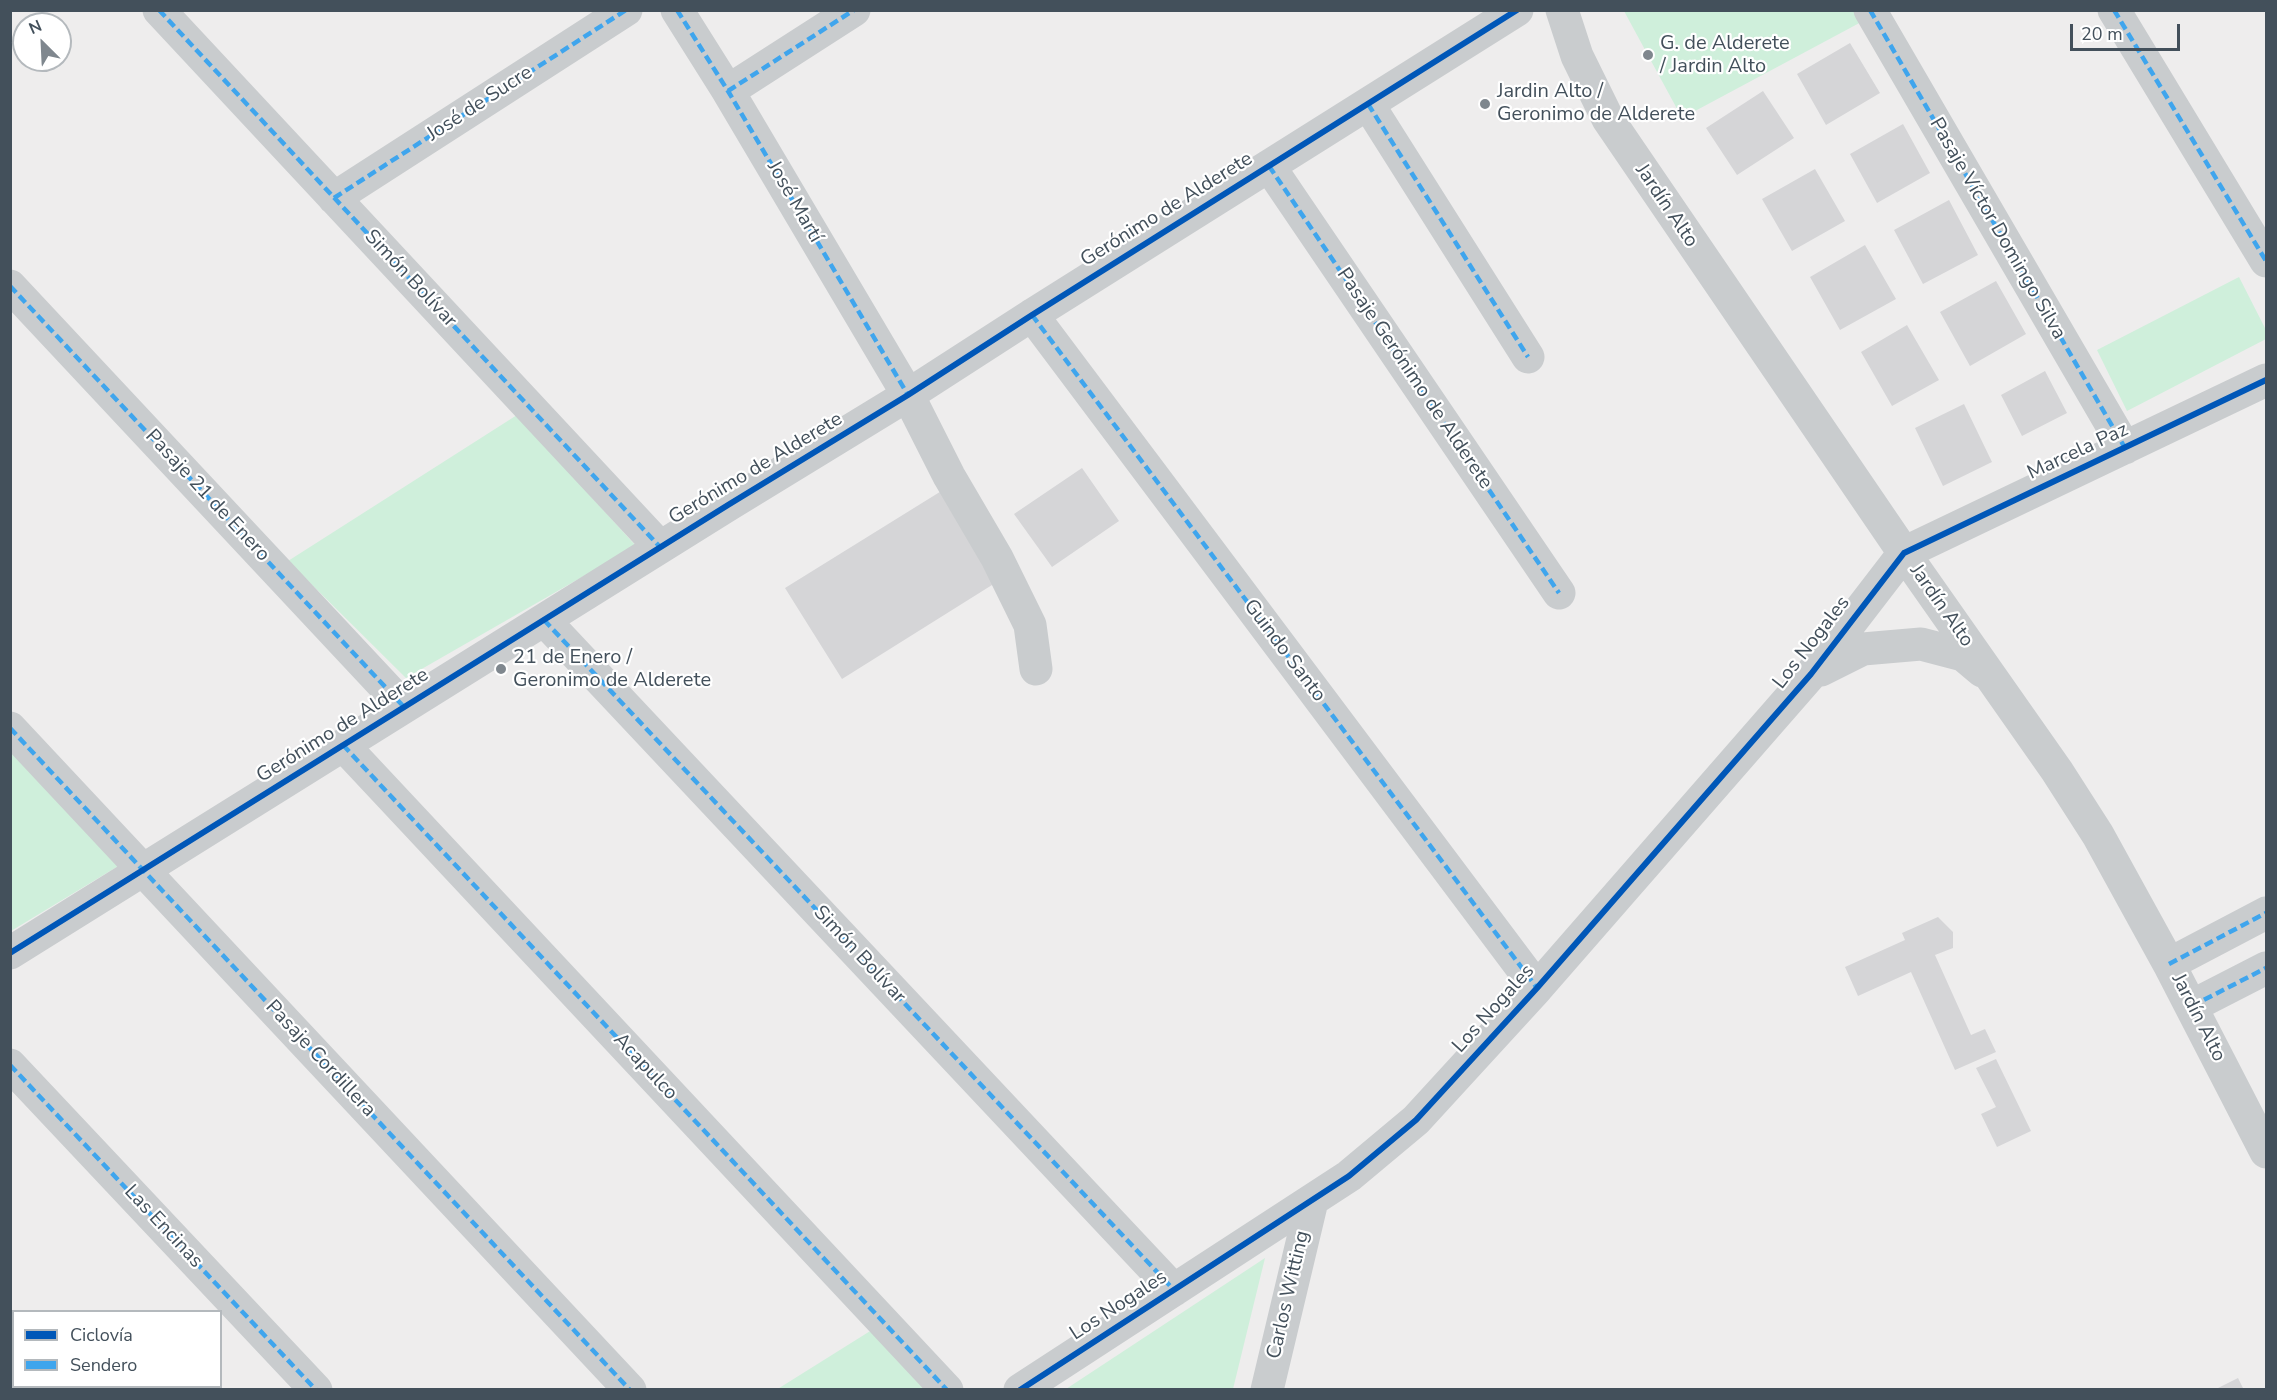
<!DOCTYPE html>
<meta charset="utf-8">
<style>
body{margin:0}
#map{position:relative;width:2277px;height:1400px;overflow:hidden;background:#eeeded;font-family:"Nunito Sans",sans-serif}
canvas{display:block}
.frame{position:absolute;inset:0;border:12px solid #43505b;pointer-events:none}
.legend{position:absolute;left:12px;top:1310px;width:210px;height:78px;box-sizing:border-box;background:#fff;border:2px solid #b4b9bd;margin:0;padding:8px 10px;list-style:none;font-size:18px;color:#43505b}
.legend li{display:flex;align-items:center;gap:12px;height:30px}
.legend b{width:30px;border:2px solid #b4b9bd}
.north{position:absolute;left:12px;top:12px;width:60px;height:60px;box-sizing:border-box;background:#fff;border:2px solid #b4b9bd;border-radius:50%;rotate:336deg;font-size:16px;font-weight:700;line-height:24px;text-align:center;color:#43505b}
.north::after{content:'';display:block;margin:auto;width:21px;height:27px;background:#7f878e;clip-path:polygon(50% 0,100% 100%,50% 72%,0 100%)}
.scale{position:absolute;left:2070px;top:24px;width:110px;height:27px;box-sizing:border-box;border:3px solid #43505b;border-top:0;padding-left:8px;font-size:18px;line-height:21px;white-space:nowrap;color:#43505b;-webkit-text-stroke:4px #fff;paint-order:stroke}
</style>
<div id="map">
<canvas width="2277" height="1400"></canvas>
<div class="frame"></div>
<ul class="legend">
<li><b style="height:8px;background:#0057b8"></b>Ciclovía</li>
<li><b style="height:8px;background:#3fa5ed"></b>Sendero</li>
</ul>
<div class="north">N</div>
<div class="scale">20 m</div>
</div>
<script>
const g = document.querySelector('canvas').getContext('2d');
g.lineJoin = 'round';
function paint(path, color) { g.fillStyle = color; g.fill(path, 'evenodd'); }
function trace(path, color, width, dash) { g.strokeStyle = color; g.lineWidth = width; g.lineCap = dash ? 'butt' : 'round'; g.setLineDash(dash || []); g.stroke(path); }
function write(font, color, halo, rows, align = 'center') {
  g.font = font + ' "Nunito Sans",sans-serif'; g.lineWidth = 4.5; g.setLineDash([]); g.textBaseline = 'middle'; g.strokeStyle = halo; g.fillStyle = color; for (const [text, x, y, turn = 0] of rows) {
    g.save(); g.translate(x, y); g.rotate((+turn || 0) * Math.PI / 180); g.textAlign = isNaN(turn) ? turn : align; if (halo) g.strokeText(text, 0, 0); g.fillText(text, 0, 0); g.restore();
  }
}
paint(new Path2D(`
 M1859 10 1865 20 1682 118 1624 11Z
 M2239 277 2266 330V339L2127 411 2097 350Z
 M517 415 636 546 406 678 288 561Z
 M11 737 125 862 11 931Z
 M1265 1258 1233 1389H1066Z
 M875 1328 925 1390H776Z`), '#cfefdb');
paint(new Path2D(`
 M1850 43 1880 93 1826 125 1797 74Z
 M1763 91 1794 138 1737 175 1706 128Z
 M1903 124 1930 173 1877 203 1850 154Z
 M1815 169 1845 221 1792 251 1762 199Z
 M1949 200 1978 255 1923 284 1894 230Z
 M1865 245 1896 299 1840 330 1810 277Z
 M1996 281 2026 334 1970 366 1940 312Z
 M1907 325 1939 380 1892 406 1861 352Z
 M2045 371 2067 413 2022 436 2001 395Z
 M1964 404 1992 462 1943 486 1915 428Z
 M1082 468 1119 521 1052 567 1014 514Z
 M943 490 1000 580 842 679 785 588Z
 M1938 917 1953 932V948L1935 955 1971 1035 1985 1029 1996 1052 1955 1070 1911 972 1858 996 1845 967 1905 940 1902 933Z
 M1996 1059 2031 1131 1997 1147 1981 1114 1996 1107 1976 1068Z
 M2238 1378 2244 1390H2214Z`), '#d5d5d7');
trace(new Path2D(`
 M159 10 660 547
 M677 10 728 91 908 395 949 476 997 558 1030 625 1036 669
 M1562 10 1577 56 1608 119 1904 553 2057 771 2098 835 2169 964 2266 1152
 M1870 10 2125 448
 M2114 10 2266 261
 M728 91 854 10
 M1368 104 1528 357
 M1269 166 1559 593
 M334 198 626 10
 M10 286 404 707
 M1032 315 1537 988
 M544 620 1174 1290
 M1821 670 1863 649 1921 644 1963 655 1982 671
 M10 728 630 1390
 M343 745 947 1390
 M10 953 728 505 908 395 1032 315 1517 10
 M2169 964 2266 913
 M2192 1006 2266 968
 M10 1065 316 1390
 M1020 1390 1349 1176 1416 1120 1537 988 1811 674 1904 553 2266 380
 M1267 1390 1312 1201`), '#c9ccce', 33);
trace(new Path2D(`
 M159 10 660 547
 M677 10 728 91 908 395
 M1870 10 2125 448
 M2114 10 2266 261
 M728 91 854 10
 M1368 104 1528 357
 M1269 166 1559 593
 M334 198 626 10
 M10 286 404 707
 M1032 315 1537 988
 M544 620 1174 1290
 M10 728 630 1390
 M343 745 947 1390
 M2169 964 2266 913
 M2192 1006 2266 968
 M10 1065 316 1390`), '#3fa5ed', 4.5, [9, 4.5]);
trace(new Path2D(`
 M10 953 728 505 908 395 1032 315 1517 10
 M1020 1390 1349 1176 1416 1120 1537 988 1811 674 1904 553 2266 380`), '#0057b8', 6);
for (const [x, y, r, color] of [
 [1648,55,6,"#7f878e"],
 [1485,104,6,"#7f878e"],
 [501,669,6,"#7f878e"]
]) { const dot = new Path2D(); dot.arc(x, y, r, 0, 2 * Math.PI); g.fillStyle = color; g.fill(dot); trace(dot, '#fff', 2); }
write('20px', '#43505b', '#fff', [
 ["G. de Alderete",1660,44],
 ["/ Jardin Alto",1660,67],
 ["Jardin Alto /",1497,92],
 ["Geronimo de Alderete",1497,115],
 ["21 de Enero /",513,658],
 ["Geronimo de Alderete",513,681]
], 'left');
write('20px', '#43505b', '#fff', [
 ["José de Sucre",480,104,-33],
 ["José Martí",794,202,60],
 ["Jardín Alto",1666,206,56],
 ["Gerónimo de Alderete",1167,210,-32],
 ["Pasaje Víctor Domingo Silva",1997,229,60],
 ["Simón Bolívar",410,279,47],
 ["Pasaje Gerónimo de Alderete",1414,379,56],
 ["Marcela Paz",2078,452,-25],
 ["Gerónimo de Alderete",756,469,-31],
 ["Pasaje 21 de Enero",207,496,47],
 ["Jardín Alto",1941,606,55],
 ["Los Nogales",1812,643,-52],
 ["Guindo Santo",1284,651,53],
 ["Gerónimo de Alderete",343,726,-32],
 ["Simón Bolívar",859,955,47],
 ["Los Nogales",1494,1009,-48],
 ["Jardín Alto",2198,1018,63],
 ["Pasaje Cordillera",320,1059,47],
 ["Acapulco",645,1067,47],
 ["Las Encinas",163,1227,47],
 ["Carlos Witting",1289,1295,-77],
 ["Los Nogales",1119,1306,-33]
]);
</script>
